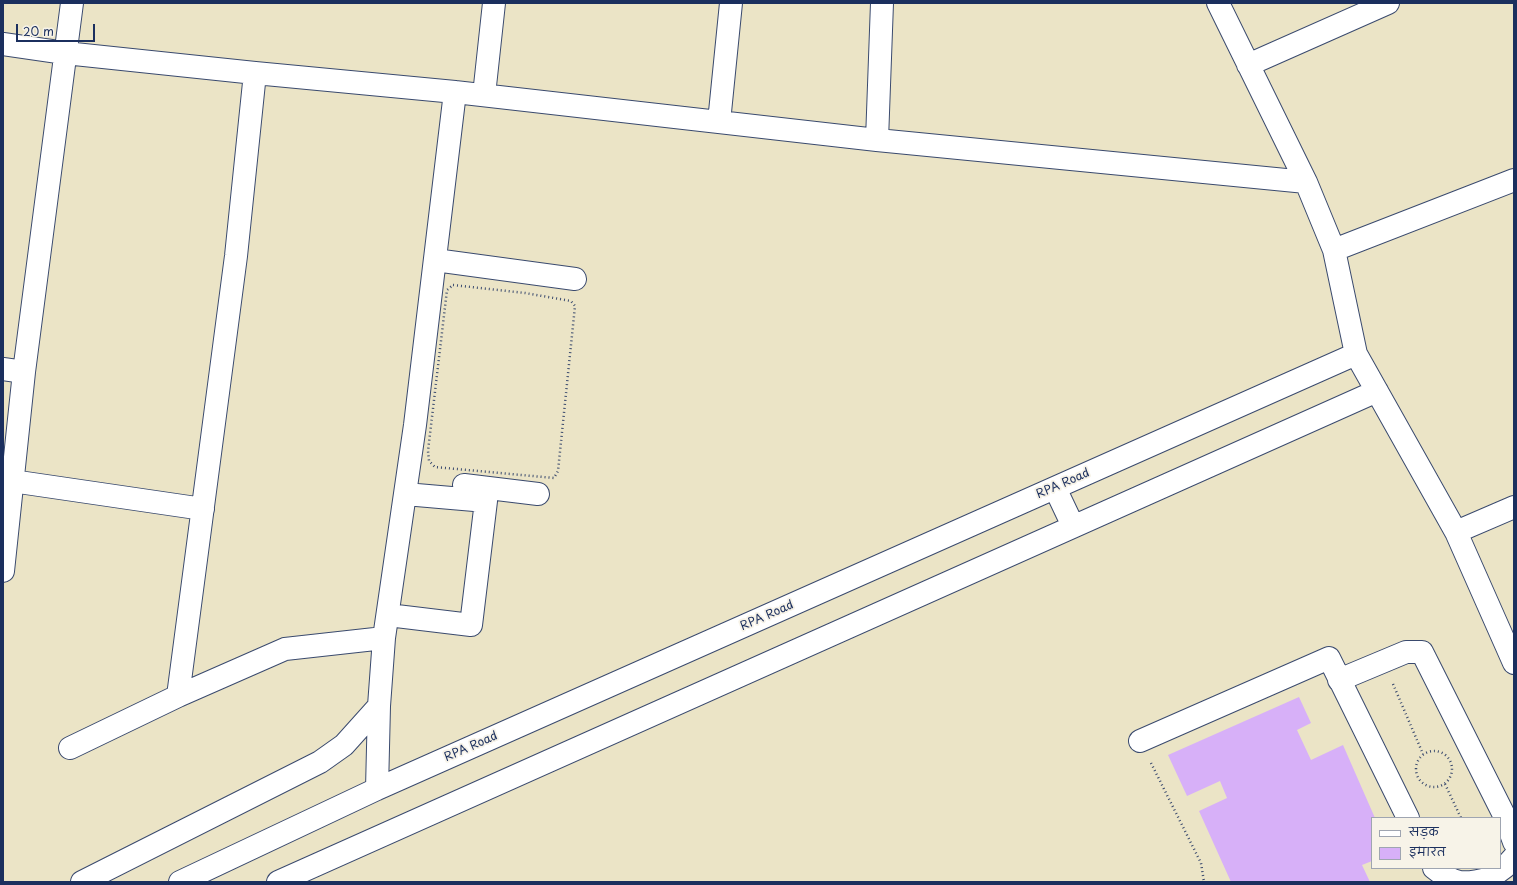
<!DOCTYPE html>
<meta charset="utf-8">
<style>
body{margin:0}
#map{position:relative;width:1517px;height:885px;overflow:hidden;background:#ebe4c6;font-family:"Playpen Sans","Playpen Sans Deva",sans-serif}
canvas{display:block}
.frame{position:absolute;inset:0;border:4px solid #1b2f5e;pointer-events:none}
.legend{position:absolute;left:1371px;top:817px;width:130px;height:52px;box-sizing:border-box;background:#f7f3e8;border:1px solid #9fa5b1;margin:0;padding:5px 7px;list-style:none;font-size:12px;color:#1b2f5e}
.legend li{display:flex;align-items:center;gap:8px;height:20px}
.legend b{width:20px;border:1px solid #9fa5b1}
.scale{position:absolute;left:16px;top:24px;width:79px;height:18px;box-sizing:border-box;border:2px solid #1b2f5e;border-top:0;padding-left:5px;font-size:12px;line-height:14px;white-space:nowrap;color:#1b2f5e;-webkit-text-stroke:3px #f7f3e8;paint-order:stroke}
</style>
<div id="map">
<canvas width="1517" height="885"></canvas>
<div class="frame"></div>
<ul class="legend">
<li><b style="height:5px;background:#fff"></b>सड़क</li>
<li><b style="height:11px;background:#d7b0f8"></b>इमारत</li>
</ul>
<div class="scale">20 m</div>
</div>
<script>
const g = document.querySelector('canvas').getContext('2d');
g.lineJoin = 'round';
function paint(path, color) { g.fillStyle = color; g.fill(path, 'evenodd'); }
function trace(path, color, width, dash) { g.strokeStyle = color; g.lineWidth = width; g.lineCap = dash ? 'butt' : 'round'; g.setLineDash(dash || []); g.stroke(path); }
function write(font, color, halo, rows, align = 'center') {
  g.font = font + ' "Playpen Sans",sans-serif'; g.lineWidth = 3.5; g.setLineDash([]); g.textBaseline = 'middle'; g.strokeStyle = halo; g.fillStyle = color; for (const [text, x, y, turn = 0] of rows) {
    g.save(); g.translate(x, y); g.rotate((+turn || 0) * Math.PI / 180); g.textAlign = isNaN(turn) ? turn : align; if (halo) g.strokeText(text, 0, 0); g.fillText(text, 0, 0); g.restore();
  }
}
paint(new Path2D(`
 M1299 697 1311 723 1297 730 1311 760 1343 745 1375 818H1372V861L1362 865 1370 882H1231L1199 811 1227 798 1220 781 1187 796 1168 755Z`), '#d7b0f8');
const minor = new Path2D(`
 M1218 3 1306 182 1334 250 1356 354 1456 532 1514 663
 M3 44 65 53 255 73 455 92 877 140 1306 182
 M1248 65 1388 3
 M255 73 236 256 178 696 285 649 384 638
 M484 95 494 3
 M719 122 731 3
 M877 140 882 3
 M1334 250 1514 180
 M435 260 575 279
 M3 369 24 372
 M12 481 203 509
 M464 485 538 494
 M1055 488 1073 526
 M1456 532 1514 507
 M3 571 24 372 72 3
 M388 615 471 625 486 501 405 494
 M1339 680 1406 652H1422L1505 817 1514 842
 M1140 741 1329 658 1408 818
 M70 748 178 696
 M377 789 379 706 384 638 415 425 455 92
 M1434 868C1455 885 1464 885 1490 878L1492 882
 M1490 878 1505 867 1514 857
 M82 882 320 762 344 745 379 706
 M180 882 377 789 1356 354
 M278 882 1377 391`);
trace(minor, '#3a4a6e', 24);
trace(new Path2D(`
 M453 285 525 293 571 301 575 306 558 471 554 478 435 467 429 461 428 451 447 290Z
 M1393 684 1423 754
 M1416 769a18 18 0 1 1 36 0a18 18 0 1 1-36 0Z
 M1151 763 1201 863 1204 882
 M1445 784 1461 818`), '#3a4a6e', 2.5, [1, 3]);
trace(minor, '#fff', 22);
write('12px', '#1b2f5e', '#f7f3e8', [
 ["RPA Road",1063,484,-24],
 ["RPA Road",767,616,-24],
 ["RPA Road",471,747,-24]
]);
</script>
